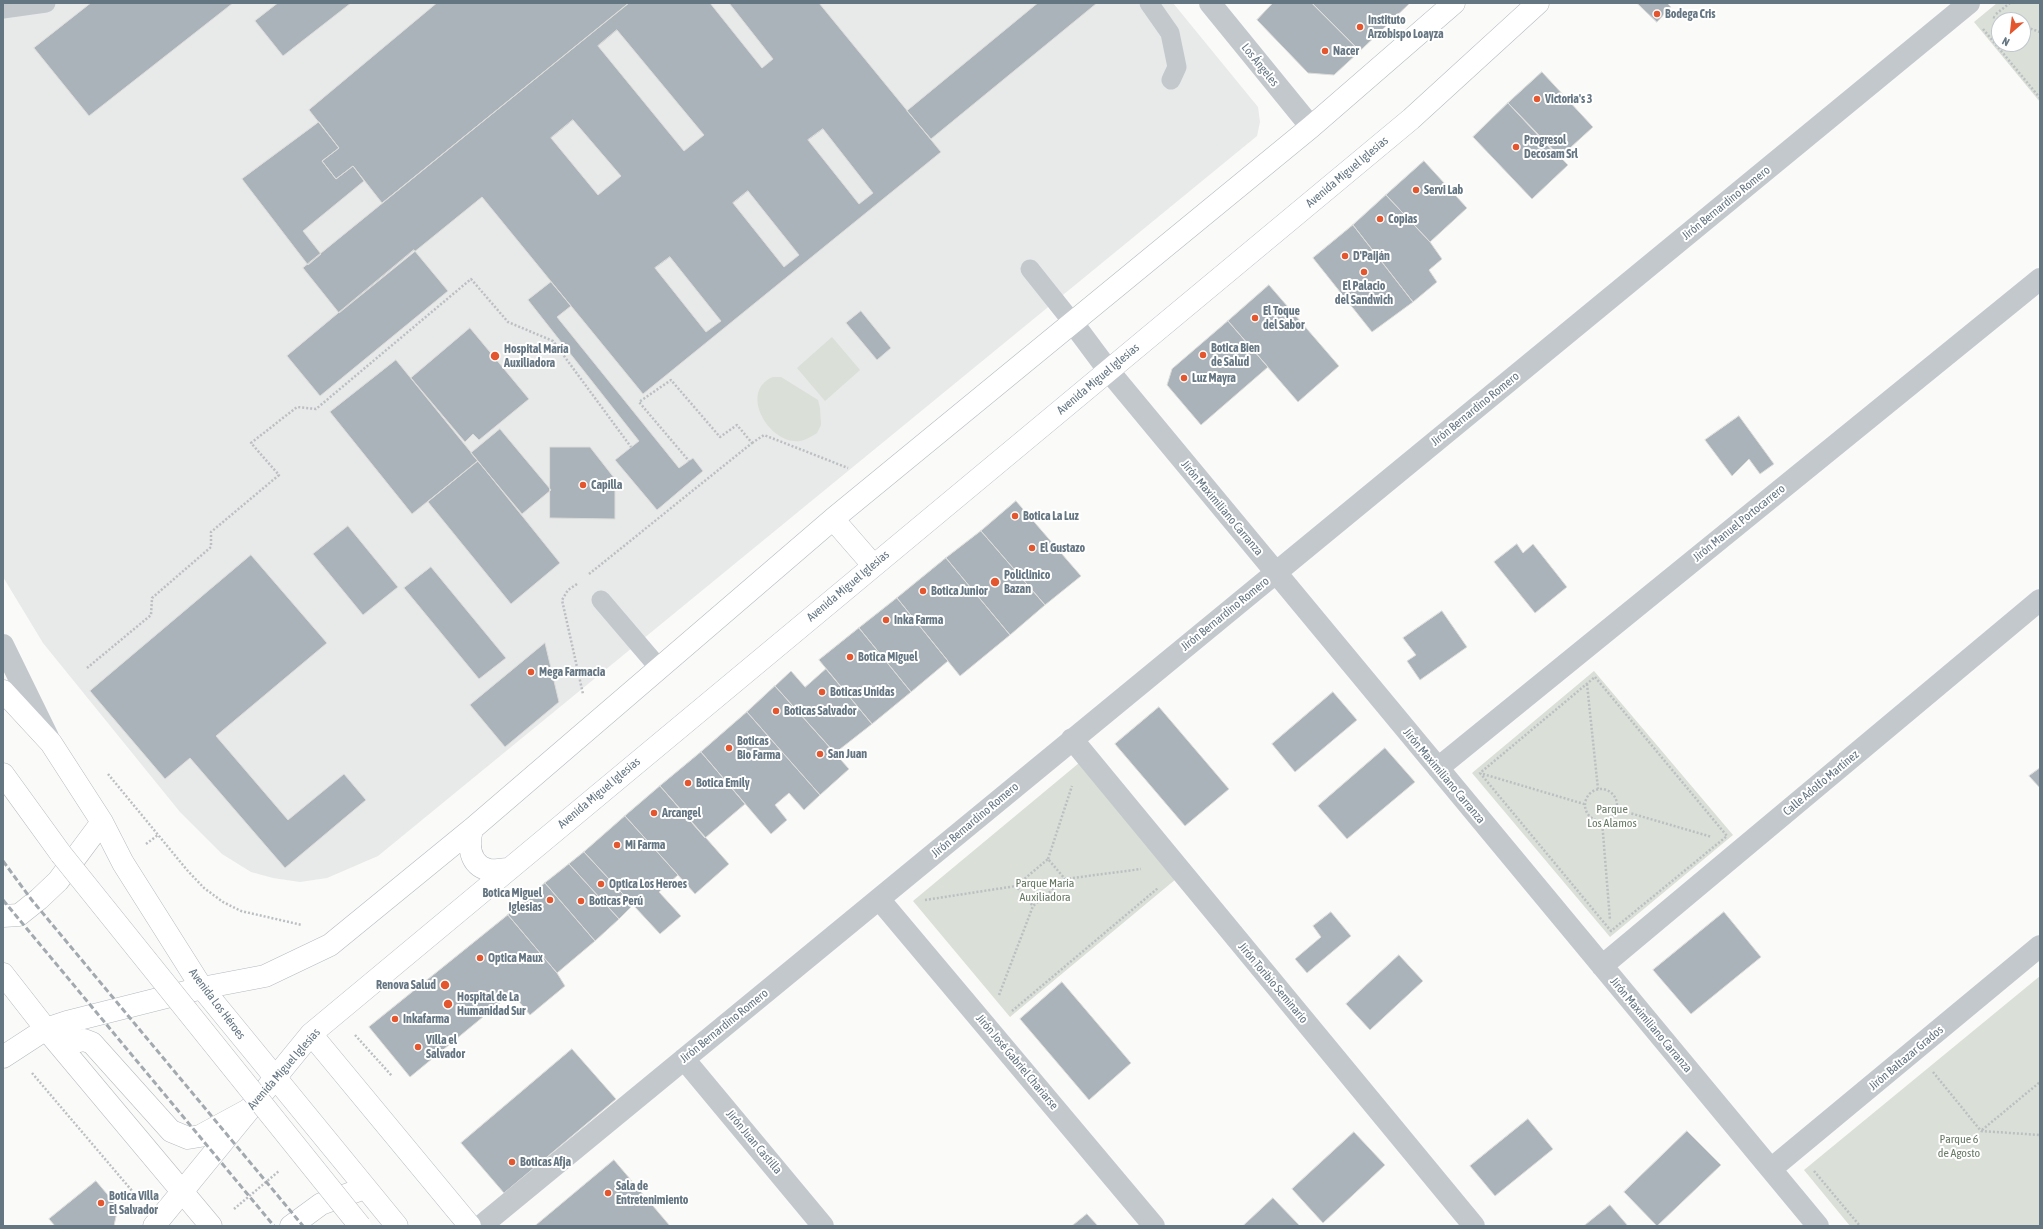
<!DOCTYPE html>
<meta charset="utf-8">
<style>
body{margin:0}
#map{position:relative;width:2043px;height:1229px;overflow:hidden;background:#fafaf8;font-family:"Asap Condensed",sans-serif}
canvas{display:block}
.frame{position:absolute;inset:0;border:4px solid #657683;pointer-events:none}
.north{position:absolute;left:1991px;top:12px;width:40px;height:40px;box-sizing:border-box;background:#fff;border:1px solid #c1c8cd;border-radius:50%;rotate:208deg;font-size:11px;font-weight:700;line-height:16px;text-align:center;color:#657683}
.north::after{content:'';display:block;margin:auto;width:14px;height:18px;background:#e4572e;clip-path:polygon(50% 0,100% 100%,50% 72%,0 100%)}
</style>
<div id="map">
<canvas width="2043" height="1229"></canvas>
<div class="frame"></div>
<div class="north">N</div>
</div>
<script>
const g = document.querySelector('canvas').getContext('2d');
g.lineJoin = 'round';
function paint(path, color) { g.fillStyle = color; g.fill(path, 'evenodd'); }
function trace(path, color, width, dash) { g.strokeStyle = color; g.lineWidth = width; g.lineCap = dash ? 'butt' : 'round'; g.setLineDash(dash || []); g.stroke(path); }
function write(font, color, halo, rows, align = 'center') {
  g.font = font + ' "Asap Condensed",sans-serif'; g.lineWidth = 4; g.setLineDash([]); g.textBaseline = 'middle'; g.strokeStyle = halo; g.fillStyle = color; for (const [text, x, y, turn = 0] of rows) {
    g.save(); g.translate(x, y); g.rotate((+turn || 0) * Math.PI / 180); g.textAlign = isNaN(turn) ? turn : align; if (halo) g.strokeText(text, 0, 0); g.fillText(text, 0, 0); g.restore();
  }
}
paint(new Path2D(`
 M3 3H1173L1258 107 1260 122 1257 136 378 856 327 878 300 882 273 878 251 872 222 854 180 812 43 643 3 577Z`), '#e8e9e9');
paint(new Path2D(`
 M1997 3H2040V102L1974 22ZM1999 20H2023V44H1999Z
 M832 337 860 370 825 401 797 368Z
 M773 377H781L818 400 820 408 821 425 817 433C812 436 806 440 800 441 769 445 738 391 773 377Z
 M1594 671 1733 835 1610 937 1472 773Z
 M1079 763 1176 879 1010 1017 913 901Z
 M2040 976V1226H1850L1804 1170Z`), '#dadfd7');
const building = new Path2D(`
 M91 3H233L89 116 34 48Z
 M278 3H351L283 56 255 21Z
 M437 3H629L382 203 353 166 336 179 322 161 339 148 309 110Z
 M629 3H710L762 68 773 59 729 3H819L941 152 643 394 482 197 339 313 303 268ZM617 30 704 135 684 151 598 46ZM573 120 621 176 598 195 551 138ZM823 129 873 193 859 204 808 140ZM748 191 799 255 784 267 733 203ZM670 257 721 321 706 332 655 268Z
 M1038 3H1097L931 139 907 111Z
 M1273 3H1312L1360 51 1334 75 1308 73 1257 20Z
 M1312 3H1410L1360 51Z
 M1637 3H1667L1671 7 1657 22Z
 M1542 72 1593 127 1559 158 1508 103Z
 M1508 103 1568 165 1532 199 1473 137Z
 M319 122 339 148 322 161 336 179 353 166 364 181 303 231 321 254 308 265 242 179Z
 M1424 161 1467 208 1430 242 1386 195Z
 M1386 195 1430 242 1442 259 1429 270 1437 282 1413 302 1353 225Z
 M1353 225 1413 302 1372 332 1313 258Z
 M414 250 448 291 320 396 287 356Z
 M551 282 571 306 557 317 679 468 693 458 703 471 657 510 615 460 639 441 528 300Z
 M1269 285 1339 366 1298 402 1228 321Z
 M861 311 891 348 877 360 846 323Z
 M1228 321 1268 367 1201 425 1167 385 1172 369Z
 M470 328 529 399 479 440 473 434 465 442 411 378Z
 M396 360 478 461 412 514 330 412Z
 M1739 416 1774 464 1760 474 1749 459 1732 476 1705 440Z
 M500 429 551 490 522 514 471 453Z
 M550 447H590L615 479V519L550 518Z
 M478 461 560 563 511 604 428 502Z
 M1016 501 1081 576 1045 605 981 531Z
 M348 526 398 587 363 615 313 554Z
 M981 531 1045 605 1010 635 946 558Z
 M1517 544 1523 553 1533 544 1567 587 1535 613 1494 562Z
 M251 555 327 643 216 736 288 820 344 774 366 800 285 868 190 758 165 779 90 691Z
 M946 558 1010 635 960 676 897 598Z
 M431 567 506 658 479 679 404 588Z
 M897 598 948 661 911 692 859 628Z
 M1442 611 1467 647 1420 680 1407 661 1416 655 1403 638Z
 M859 628 911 692 872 724 819 660Z
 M545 643 559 702 505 747 470 705Z
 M826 669 872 724 835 753 775 686 791 671 805 687Z
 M775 686 849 769 820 795 747 712Z
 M1333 692 1357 720 1295 772 1272 744Z
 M1159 707 1229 789 1185 826 1115 744Z
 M747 712 820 795 804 810 789 793 775 805 787 820 771 834 701 752Z
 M1385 748 1415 782 1347 839 1318 806Z
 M701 752 745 804 705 838 660 786Z
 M2040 768V788L2029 776Z
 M660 786 729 864 695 894 625 816Z
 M625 816 678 875 659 892 681 916 660 934 584 852Z
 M584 852 633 905 619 919 569 864Z
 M569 864 619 919 595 941 545 883Z
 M545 883 595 941 557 973 508 915Z
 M1331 912 1351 936 1307 973 1295 959 1321 937 1313 926Z
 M1724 912 1761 957 1691 1014 1653 970Z
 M508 915 557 973 565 986 530 1015 512 993 410 1077 369 1027Z
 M1399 955 1423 981 1370 1030 1346 1004Z
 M1062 982 1131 1063 1089 1100 1020 1019Z
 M572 1049 616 1099 504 1193 461 1143Z
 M1528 1119 1553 1149 1495 1196 1470 1166Z
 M1687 1131 1721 1165 1657 1226 1624 1192Z
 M1354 1132 1385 1165 1323 1223 1292 1189Z
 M614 1160 670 1226H535Z
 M96 1181 118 1207 114 1226H55L49 1219Z
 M1273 1198 1300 1226H1243Z
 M1610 1205 1628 1226H1584Z
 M1087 1214 1098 1226H1072Z`);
paint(building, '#aab3b9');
trace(building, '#dcdcda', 1);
const secondary = new Path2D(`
 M833 519 873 565
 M472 829C468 845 469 865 489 870 495 871 502 869 508 869
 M311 1034 470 1226
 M3 1057 46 1029 67 1022 202 988 265 976 330 945 472 829 833 519 1311 127 1454 3
 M154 1226 311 1034 1411 119 1538 3`);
const primary = new Path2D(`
 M3 691 51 743 102 822 123 863 202 988 397 1226
 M3 774 61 854
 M3 916 19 915 39 899 58 881 102 822
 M3 974 46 1029 211 1226
 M60 1045 84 1040 92 1043 171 1131 188 1138 200 1136 248 1110
 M291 1226 321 1204 365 1188`);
trace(secondary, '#b3babf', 23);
trace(primary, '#b5babe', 23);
trace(new Path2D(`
 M1996 14 2010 3
 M1993 17 2002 20
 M2023 26 2040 32
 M1983 29 2040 98
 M752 443 764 435 848 468
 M589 574 752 443 737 425 720 437 671 380 639 402 689 461
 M577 584 568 590 562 600 583 694
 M87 668 151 615 152 598 211 547V532L279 475 251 443 297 407 316 409 471 279 508 322 553 341 631 447
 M1595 677 1727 836 1611 931 1480 773Z
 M1587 684 1598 789
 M108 774 187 870 204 888 223 902 241 911 302 925
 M1483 774 1584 804
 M1585 805a16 16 0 1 1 32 0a16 16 0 1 1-32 0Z
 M1616 809 1712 837
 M1602 821 1610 920
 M146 844 158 835
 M1048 859 1072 786
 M1065 879 1141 869
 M925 900 1016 886
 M999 995 1033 906 1065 879 1048 859 1016 886 1033 906
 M1012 1011 1158 888
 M355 1035 392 1076
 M1933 1072 1981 1131 2040 1135
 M32 1073 139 1199
 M1982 1130 2040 1082
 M1814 1171 1860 1226
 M234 1209 279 1171`), '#bbbfc2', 2.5, [2, 2]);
trace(new Path2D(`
 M1149 3 1170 33 1177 67 1171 80
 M3 9 46 3
 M1030 269 1073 323
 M601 600 659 668`), '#c3c8cc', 19);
trace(new Path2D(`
 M1210 3 1311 127
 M1073 323 1108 370 1818 1226
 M3 645 48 737
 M1072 739 1474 1226
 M1438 768 2040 279
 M879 899 1154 1226
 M1602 966 2040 600
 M684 1059 823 1226
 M1771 1169 2040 946
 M481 1226 1969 3`), '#c3c8cc', 22);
trace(secondary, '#fff', 22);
trace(primary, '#fff', 22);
trace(new Path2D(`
 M3 861 31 899 303 1226
 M3 900 274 1226`), '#a2aab0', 3, [6, 3]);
const primaryBridge = new Path2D(`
 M61 854 360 1226`);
trace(primaryBridge, '#b5babe', 23, []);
trace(primaryBridge, '#fff', 22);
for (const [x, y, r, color] of [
 [1657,14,4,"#e4572e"],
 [1360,27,4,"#e4572e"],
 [1325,51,4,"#e4572e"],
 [1537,99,4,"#e4572e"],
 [1516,147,4,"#e4572e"],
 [1416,190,4,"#e4572e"],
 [1380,219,4,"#e4572e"],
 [1345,256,4,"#e4572e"],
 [1364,272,4,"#e4572e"],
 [1255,318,4,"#e4572e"],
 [1203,355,4,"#e4572e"],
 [495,356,5,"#e4572e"],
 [1184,378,4,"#e4572e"],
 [583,485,4,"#e4572e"],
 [1015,516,4,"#e4572e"],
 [1032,548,4,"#e4572e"],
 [995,582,5,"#e4572e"],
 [923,591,4,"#e4572e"],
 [886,620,4,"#e4572e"],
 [850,657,4,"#e4572e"],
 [531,672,4,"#e4572e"],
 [822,692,4,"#e4572e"],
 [776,711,4,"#e4572e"],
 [729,748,4,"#e4572e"],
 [820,754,4,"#e4572e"],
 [688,783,4,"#e4572e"],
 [654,813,4,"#e4572e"],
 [617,845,4,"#e4572e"],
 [601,884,4,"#e4572e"],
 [550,900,4,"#e4572e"],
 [581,901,4,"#e4572e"],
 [480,958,4,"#e4572e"],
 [445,985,5,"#e4572e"],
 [448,1004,5,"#e4572e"],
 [395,1019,4,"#e4572e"],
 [418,1047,4,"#e4572e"],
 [512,1162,4,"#e4572e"],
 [608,1193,4,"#e4572e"],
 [101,1203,4,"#e4572e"]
]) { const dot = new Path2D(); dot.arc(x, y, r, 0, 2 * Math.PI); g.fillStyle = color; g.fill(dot); trace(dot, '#fff', 1.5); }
write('bold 12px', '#657683', '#fff', [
 ["Bodega Cris",1665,14],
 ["Instituto",1368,20],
 ["Arzobispo Loayza",1368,34],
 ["Nacer",1333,51],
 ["Victoria's 3",1545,99],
 ["Progresol",1524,140],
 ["Decosam Srl",1524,154],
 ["Servi Lab",1424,190],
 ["Copias",1388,219],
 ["D'Paiján",1353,256],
 ["El Palacio",1364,286,"center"],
 ["del Sandwich",1364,300,"center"],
 ["El Toque",1263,311],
 ["del Sabor",1263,325],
 ["Botica Bien",1211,348],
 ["de Salud",1211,362],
 ["Hospital María",504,349],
 ["Auxiliadora",504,363],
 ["Luz Mayra",1192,378],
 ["Capilla",591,485],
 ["Botica La Luz",1023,516],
 ["El Gustazo",1040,548],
 ["Policlinico",1004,575],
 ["Bazan",1004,589],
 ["Botica Junior",931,591],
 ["Inka Farma",894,620],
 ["Botica Miguel",858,657],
 ["Mega Farmacia",539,672],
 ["Boticas Unidas",830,692],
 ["Boticas Salvador",784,711],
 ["Boticas",737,741],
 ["Bio Farma",737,755],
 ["San Juan",828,754],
 ["Botica Emily",696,783],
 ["Arcangel",662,813],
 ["Mi Farma",625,845],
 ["Optica Los Heroes",609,884],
 ["Botica Miguel",542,893,"right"],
 ["Iglesias",542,907,"right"],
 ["Boticas Perú",589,901],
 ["Optica Maux",488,958],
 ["Renova Salud",436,985,"right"],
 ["Hospital de La",457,997],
 ["Humanidad Sur",457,1011],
 ["Inkafarma",403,1019],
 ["Villa el",426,1040],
 ["Salvador",426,1054],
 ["Boticas Afja",520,1162],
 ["Sala de",616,1186],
 ["Entretenimiento",616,1200],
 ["Botica Villa",109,1196],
 ["El Salvador",109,1210]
], 'left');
write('12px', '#657683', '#fff', [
 ["Los Ángeles",1260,65,51],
 ["Avenida Miguel Iglesias",1347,172,-40],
 ["Jirón Bernardino Romero",1726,203,-39],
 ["Avenida Miguel Iglesias",1098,379,-40],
 ["Jirón Bernardino Romero",1475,409,-39],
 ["Jirón Maximiliano Carranza",1222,508,50],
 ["Jirón Manuel Portocarrero",1739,523,-39],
 ["Avenida Miguel Iglesias",848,586,-40],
 ["Jirón Bernardino Romero",1225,614,-39],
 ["Jirón Maximiliano Carranza",1444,776,50],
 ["Calle Adolfo Martínez",1821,783,-40],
 ["Avenida Miguel Iglesias",599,793,-40],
 ["Jirón Bernardino Romero",975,820,-40],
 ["Jirón Toribio Seminario",1273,983,50],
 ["Avenida Los Héroes",217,1004,53],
 ["Jirón Maximiliano Carranza",1651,1025,50],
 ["Jirón Bernardino Romero",724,1026,-39],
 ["Jirón Baltazar Grados",1906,1058,-40],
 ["Jirón José Gabriel Chariarse",1017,1062,50],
 ["Avenida Miguel Iglesias",284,1069,-49],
 ["Jirón Juan Castilla",754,1142,50]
]);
write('12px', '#687a64', '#fff', [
 ["Parque",1612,809],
 ["Los Alamos",1612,823],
 ["Parque María",1045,883],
 ["Auxiliadora",1045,897],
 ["Parque 6",1959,1139],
 ["de Agosto",1959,1153]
]);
</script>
